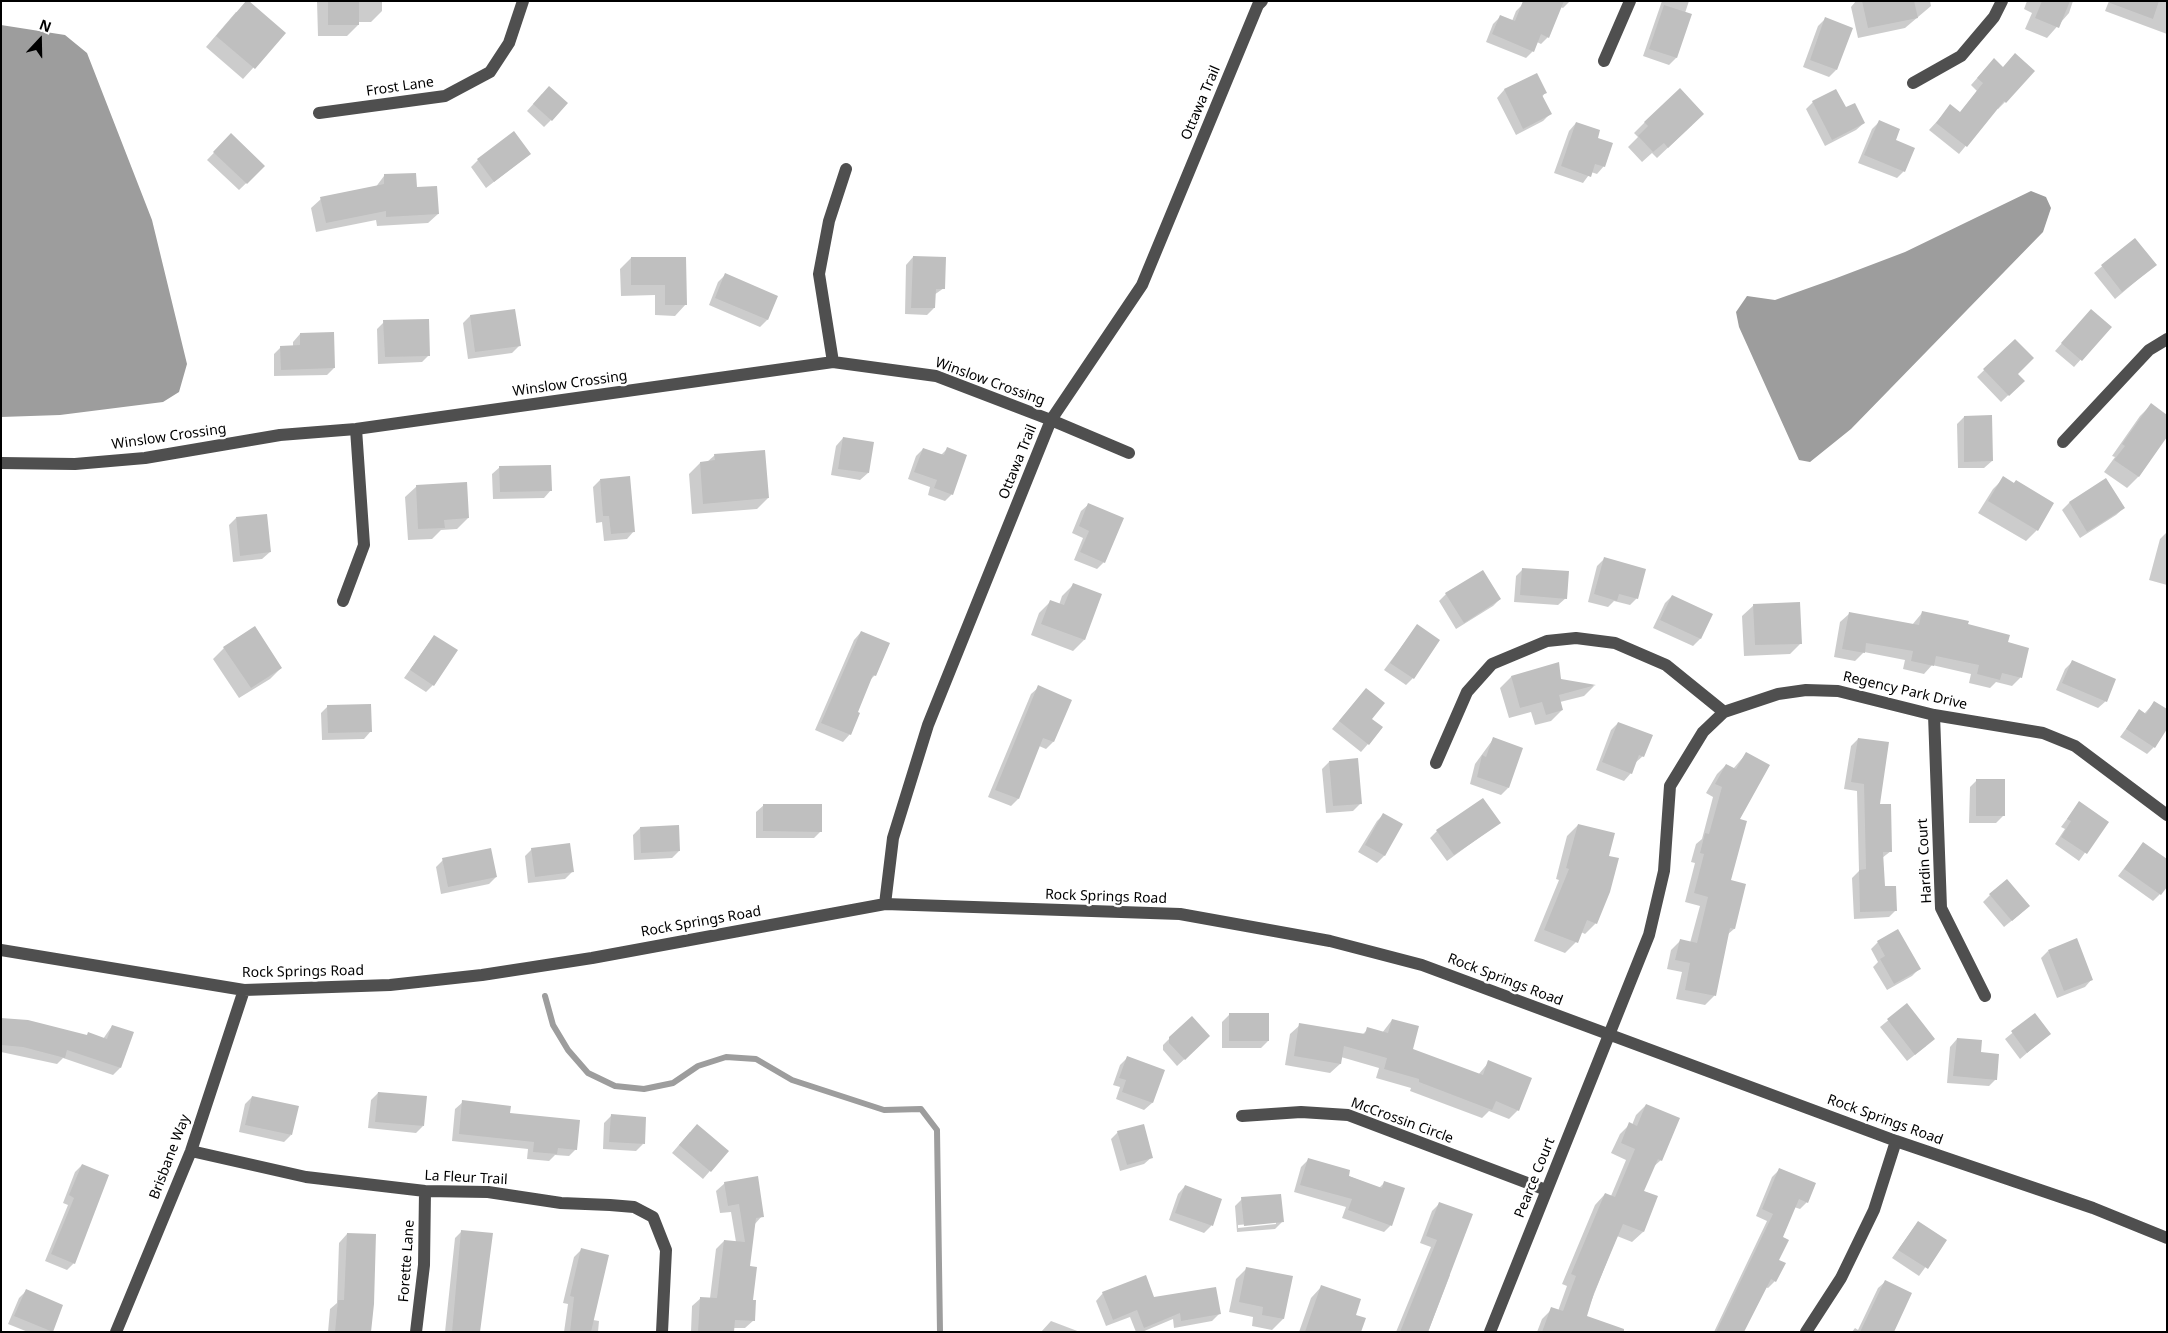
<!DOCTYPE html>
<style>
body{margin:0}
#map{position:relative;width:2168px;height:1333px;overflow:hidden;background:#fff;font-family:"Noto Sans",sans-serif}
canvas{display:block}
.frame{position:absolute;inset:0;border:2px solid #000;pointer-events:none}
.north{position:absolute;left:15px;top:15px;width:50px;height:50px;-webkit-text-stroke:4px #fff;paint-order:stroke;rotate:21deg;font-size:14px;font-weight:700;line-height:20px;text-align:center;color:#000}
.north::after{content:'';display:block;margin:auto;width:18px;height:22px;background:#000;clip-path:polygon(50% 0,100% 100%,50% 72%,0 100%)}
</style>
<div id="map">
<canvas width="2168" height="1333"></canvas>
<div class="frame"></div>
<div class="north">N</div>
</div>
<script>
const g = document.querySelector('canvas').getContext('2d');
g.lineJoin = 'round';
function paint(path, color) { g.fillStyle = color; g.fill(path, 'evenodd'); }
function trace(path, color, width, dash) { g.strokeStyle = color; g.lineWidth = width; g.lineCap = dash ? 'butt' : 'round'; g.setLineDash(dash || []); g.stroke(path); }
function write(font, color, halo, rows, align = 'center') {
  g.font = font + ' "Noto Sans",sans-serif'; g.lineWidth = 5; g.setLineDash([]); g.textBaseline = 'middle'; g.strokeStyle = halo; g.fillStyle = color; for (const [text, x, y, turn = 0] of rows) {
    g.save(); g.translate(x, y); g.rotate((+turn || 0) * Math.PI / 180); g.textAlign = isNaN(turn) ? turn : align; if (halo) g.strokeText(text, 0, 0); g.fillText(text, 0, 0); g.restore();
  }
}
paint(new Path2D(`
 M1 25 65 35 87 53 152 220 187 364 179 392 163 402 60 415 1 417Z
 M2031 191 2046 197 2051 208 2043 232 1851 429 1810 462 1799 460 1739 327 1736 312 1747 296 1775 300 1834 279 1905 252Z`), '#9d9d9d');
paint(new Path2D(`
 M317 1H382V11L371 22H358V25L347 36H318Z
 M1537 1H1570L1563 8 1560 7 1548 37 1541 44 1537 42 1533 51 1526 58 1486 42 1493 24 1500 17 1512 21 1516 11 1523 4Z
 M1662 1H1689L1685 13 1691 15 1676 58 1669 65 1643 56Z
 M1856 1H1930L1931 6 1905 28 1858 38 1851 7Z
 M2027 1H2073L2069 13 2047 38 2025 29 2032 13 2024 9Z
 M2109 1H2167V34L2105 11Z
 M236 12 284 34 243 79 206 47Z
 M1825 19 1836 70 1829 77 1803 67 1818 26Z
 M1987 67 2003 68 2005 102 1998 109 1997 108 1959 154 1929 130 1951 106 1960 113 1977 91 1971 85Z
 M1536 75 1545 93 1542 97 1550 114 1543 121 1516 135 1497 98 1504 90Z
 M542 94 551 120 544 127 527 111Z
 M1813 102 1845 109 1864 123 1856 130 1825 146 1806 109Z
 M1645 122 1692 125 1657 158 1652 153 1642 162 1628 147 1638 137 1634 133Z
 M1879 122 1894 141 1904 171 1897 178 1858 163 1872 129Z
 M1576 123 1596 139 1604 166 1597 174 1591 172 1583 183 1554 173 1569 131Z
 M231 135 264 166 239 190 207 160Z
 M530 154 486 188 471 167 478 160Z
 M384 176 416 188 438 214 428 223 377 226 376 220 316 232 311 208 321 199 375 188Z
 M2135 239 2155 265 2115 299 2094 273Z
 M913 257 944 288 934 295V308L927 315 905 314 906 265Z
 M631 258H685L686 304 675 316 655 315V295L621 296 620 269Z
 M725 275 777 297 767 320 760 327 709 305 718 282Z
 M514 310 519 346 512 353 468 359 463 323 470 316Z
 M2084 318 2110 327 2074 367 2055 351Z
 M384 322 429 355 422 362 378 364 377 329Z
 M300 334 334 368 327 375 274 376V354L281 347 293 346V342Z
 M2015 340 2016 374 2023 381 2001 402 1977 377Z
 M2151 405 2167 435 2138 477 2127 488 2104 472 2115 457 2112 456 2140 416Z
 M1964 417 1992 461 1984 468H1958L1957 424Z
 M843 438 868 473 860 480 831 475 836 446Z
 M923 449 941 455 947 449 952 494 945 501 928 495 930 487 908 479 916 456Z
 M715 455 768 498 757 509 692 514 689 474 700 463 707 462Z
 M500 467 551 490 544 498 493 499 492 474Z
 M2004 478 2013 484 2016 481 2037 530 2026 541 1978 513 1993 489Z
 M600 480 634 531 627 539 604 541 602 522 596 523 593 487Z
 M2106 480 2124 508 2116 515 2080 538 2062 510 2069 503Z
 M417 486 468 518 457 529 441 530 432 539 408 540 405 497Z
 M1089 504 1104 562 1097 569 1074 560 1083 538 1072 533 1081 511Z
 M236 518 270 552 262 559 233 562 229 525Z
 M2167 532V585L2149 580 2160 539Z
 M1604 559 1637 598 1630 605 1614 601 1608 607 1588 602 1597 566Z
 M1523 569 1566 598 1558 605 1514 602 1516 576Z
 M1073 585 1084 640 1073 651 1031 635 1039 613 1050 602 1059 605 1062 596Z
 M1446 594 1500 599 1493 606 1456 629 1439 601Z
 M1672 596 1711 615 1700 639 1693 646 1653 628 1665 603Z
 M1754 605 1801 643 1790 654 1744 656 1742 616Z
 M1922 613 1967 625 2006 643 2028 649 2020 678 2012 686 1996 682 1990 688 1969 683 1971 674 1932 665 1924 674 1903 669 1905 660 1864 652 1855 661 1834 657 1840 622 1849 614 1912 625Z
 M1417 626 1413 678 1406 685 1384 670Z
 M861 632 875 675 868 682 850 734 843 742 815 730 854 640Z
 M434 636 433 685 426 692 404 678Z
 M224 648 281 668 270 679 239 698 213 659Z
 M2072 662 2106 701 2098 708 2056 690 2065 669Z
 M1558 664 1560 680 1594 686 1584 696 1560 702 1562 710 1551 721 1535 725 1531 712 1509 718 1500 688 1511 677Z
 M1039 687 1071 700 1053 742 1046 749 1039 746 1018 799 1011 806 988 797 1031 694Z
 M1366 689 1371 719 1382 728 1361 752 1332 729Z
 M2154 703V747L2147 754 2120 737 2139 711 2144 714Z
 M328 706 371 731 364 739 322 740 321 713Z
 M1618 723 1643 756 1635 763 1631 773 1624 781 1596 770 1611 730Z
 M1494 738 1508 788 1501 795 1470 784 1475 764Z
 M1858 739 1891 851 1882 858 1884 888 1896 910 1889 917 1854 919 1852 878 1859 871 1857 791 1844 789 1851 746Z
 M1746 754 1729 881 1734 929 1727 935 1714 996 1705 1005 1676 999 1682 972 1667 969 1671 950 1680 941 1690 943 1700 906 1685 902 1695 863 1691 862 1696 844 1702 839 1713 797 1706 793 1717 774 1726 765 1733 769Z
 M1329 762 1361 803 1353 811 1326 813 1322 769Z
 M1977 780 2003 816 1996 823H1969L1970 787Z
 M2079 803 2107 822 2079 861 2055 844 2065 829 2061 827Z
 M764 805 821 831 814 838H756V812Z
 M1384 814 1401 825 1384 856 1377 863 1358 852 1377 821Z
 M1499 823 1447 861 1430 838 1437 831Z
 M1578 825 1608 857 1596 923 1585 934 1581 932 1576 942 1565 953 1534 941 1559 880 1556 879 1567 836Z
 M640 828 679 851 672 858 634 860 633 835Z
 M2143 844 2160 894 2153 901 2118 876Z
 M532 849 572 872 565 879 528 883 525 856Z
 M443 860 496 877 489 884 441 894 436 867Z
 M1990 895 2021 913 2004 927 1983 902Z
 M1878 942 1920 968 1912 976 1887 990 1873 967 1878 962 1871 949Z
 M2048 951 2092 979 2085 987 2057 998 2041 958Z
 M1907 1005 1926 1046 1907 1061 1880 1027Z
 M1229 1015 1268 1041 1261 1048H1222V1022Z
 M2034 1015 2049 1034 2020 1059 2005 1039Z
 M1 1019 103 1039 112 1026 120 1068 113 1075 63 1058 57 1064 1 1052Z
 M1392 1020 1411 1050 1478 1075 1489 1062 1518 1110 1509 1119 1489 1111 1482 1118 1410 1091 1411 1088 1376 1078 1379 1068 1341 1057 1340 1064 1330 1073 1285 1065 1290 1034 1300 1025 1362 1035 1368 1029 1382 1033Z
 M1170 1038 1202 1043 1177 1066 1163 1050V1045Z
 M1957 1039 1980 1054 1996 1079 1989 1086 1947 1083 1950 1047Z
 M1127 1058 1163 1071 1152 1103 1144 1110 1116 1099 1120 1087 1113 1085 1120 1065Z
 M378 1093 423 1126 416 1133 368 1128 371 1100Z
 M252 1097 291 1135 284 1142 239 1132 245 1104Z
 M463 1102 509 1114 576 1149 569 1156 555 1155 549 1161 527 1159 528 1149 452 1141 455 1109Z
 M1646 1105 1661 1160 1652 1168 1643 1191 1657 1197 1643 1232 1632 1242 1617 1236 1585 1317 1594 1332H1537L1542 1319 1552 1309 1558 1311 1567 1286 1562 1284 1595 1205 1605 1194 1611 1196 1626 1160 1611 1153 1620 1134 1630 1124 1632 1125 1636 1115Z
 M611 1116 643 1144 636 1151 603 1149 604 1123Z
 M690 1132 727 1151 703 1179 672 1153Z
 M1118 1132 1152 1157 1144 1164 1120 1171 1111 1139Z
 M1308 1160 1379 1188 1384 1183 1391 1225 1384 1232 1342 1218 1346 1207 1294 1192 1301 1167Z
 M82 1165 74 1263 67 1270 45 1261 68 1205 63 1203 75 1172Z
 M1779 1170 1807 1202 1800 1209 1794 1207 1781 1237 1775 1281 1768 1288 1765 1287 1742 1332H1714L1767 1221 1756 1216 1772 1177Z
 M725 1183 762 1216 754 1225 748 1267 754 1320 745 1328H733V1332H691L692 1306 701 1298H710L716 1249 724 1241 736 1242 731 1212 720 1213 716 1191Z
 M1185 1186 1221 1199 1211 1226 1204 1233 1169 1220 1178 1194Z
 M1242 1199 1282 1222 1275 1229 1237 1232 1235 1206ZM1276 1222V1224L1238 1228V1225Z
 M1440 1203 1448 1274 1450 1275 1428 1332H1396L1431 1247 1420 1243 1432 1211Z
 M1918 1222 1945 1240 1919 1276 1892 1258Z
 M462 1231 478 1332H445L455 1238Z
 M347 1234 371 1332H328L330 1309 337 1303 339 1243Z
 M581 1250 593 1320 599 1321 598 1332H564L568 1304 563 1303 574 1257Z
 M1247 1268 1291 1277 1283 1319 1272 1330 1252 1326 1253 1317 1229 1312 1236 1279Z
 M1886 1281 1890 1332H1852L1855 1328 1858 1330 1878 1288Z
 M1322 1286 1354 1315 1360 1332H1299L1311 1298Z
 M26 1291 62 1306 51 1332H28L8 1324 19 1298Z
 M1103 1293 1154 1298 1219 1314 1212 1321 1174 1328 1173 1319 1142 1332H1136L1130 1317 1106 1326 1096 1301Z
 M1051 1321 1080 1332H1041Z`), '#0003');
trace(new Path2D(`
 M545 996 553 1025 568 1050 588 1073 615 1086 644 1089 673 1083 698 1066 726 1057 756 1059 792 1080 884 1110 921 1109 937 1130 940 1332`), '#9d9d9d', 6);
paint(new Path2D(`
 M246 1H249L286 33 255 69 216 36Z
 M328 1H359V25H328Z
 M1523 1H1564L1549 38 1541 34 1534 52 1492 34 1500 15 1515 21Z
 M1862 1H1914L1918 18 1868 28Z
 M2042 1H2070L2059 28 2035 18Z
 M2110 1H2159L2153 19 2110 3Z
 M1664 5 1692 14 1677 58 1649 49Z
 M1825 17 1853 28 1837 70 1810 60Z
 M2015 53 2035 71 2006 103 2004 101 1967 147 1936 123 1950 104 1960 112 1983 83 1977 78 1994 58 2003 67Z
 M1537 73 1547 93 1542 95 1552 114 1523 129 1504 89Z
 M549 86 568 103 552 121 533 104Z
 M1680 88 1704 114 1668 148 1664 143 1653 152 1638 136 1648 126 1644 122Z
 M1836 89 1846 107 1855 103 1865 123 1832 140 1812 101Z
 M1879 120 1900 129 1896 140 1915 148 1905 172 1864 155Z
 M1576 122 1600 130 1598 138 1613 143 1605 167 1595 164 1591 177 1561 166Z
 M514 131 531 154 494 182 477 159Z
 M231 133 265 166 247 184 213 152Z
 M416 173 417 187 437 186 439 214 386 217V211L326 223 320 197 384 184V174Z
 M2135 238 2157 265 2122 292 2101 265Z
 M913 256 946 257 945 289H936L935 308H911Z
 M631 257H686L687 305H665V285H631Z
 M725 273 778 296 768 320 715 298Z
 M515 309 521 346 475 352 470 315Z
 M2091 309 2112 327 2082 361 2061 343Z
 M429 319 430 356 385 357 383 320Z
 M334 332 335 368 281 370 280 346 300 345V333Z
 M2015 339 2034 358 2018 374 2025 381 2009 396 1983 369Z
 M2151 403 2167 415V437L2139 477 2114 460 2125 446 2122 444Z
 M1992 415 1993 461 1964 462V416Z
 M843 437 874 442 869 473 838 469Z
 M947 447 967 455 953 495 934 488 937 480 914 472 923 448 944 455Z
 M765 450 769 498 703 504 700 462 715 460 714 454Z
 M551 465 552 491 500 492 499 466Z
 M630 476 635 532 611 534 609 516H603L600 479Z
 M2003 476 2014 483 2016 480 2054 503 2038 531 1988 501Z
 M2106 478 2125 508 2087 532 2069 502Z
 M467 482 469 518 444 520 445 528 418 529 416 485Z
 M1088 503 1124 518 1105 563 1080 552 1089 531 1079 526Z
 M267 514 271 552 240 556 236 517Z
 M1604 557 1646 569 1638 599 1619 594 1617 601 1594 594Z
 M1522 568 1569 571 1567 599 1520 595Z
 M1483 570 1501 599 1464 623 1445 593Z
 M1073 583 1102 594 1085 640 1041 624 1050 600 1064 605Z
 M1672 595 1713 614 1701 639 1660 620Z
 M1800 602 1802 644 1755 645 1753 604Z
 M1922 611 1969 621 1968 624 2010 635 2008 642 2029 648 2022 678 2002 673 2000 680 1977 674 1979 665 1936 656 1934 666 1911 661 1913 651 1866 643 1865 653 1842 649 1849 612 1919 625Z
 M1417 624 1440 640 1414 679 1390 663Z
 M255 626 282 668 251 688 223 647Z
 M861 631 890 643 876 676 873 675 858 712 860 713 851 735 821 723Z
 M434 635 458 650 434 686 410 670Z
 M2072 660 2116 679 2107 702 2062 683Z
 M1559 662 1561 679 1596 685 1559 695 1563 710 1546 715 1542 702 1520 708 1511 676Z
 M1038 685 1072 700 1054 742 1043 738 1019 799 995 790Z
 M1366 688 1385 703 1372 719 1383 727 1369 745 1339 721Z
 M2154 701 2167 709V729L2155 748 2126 729 2139 709 2146 714Z
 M371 704 372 732 328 733 327 705Z
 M1618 722 1653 735 1644 757 1639 755 1632 774 1602 762Z
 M1493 737 1523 748 1509 788 1477 777 1482 755 1486 757Z
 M1858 738 1889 742 1880 804H1891L1892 852H1883L1885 886H1896L1897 911 1860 912 1859 870 1866 869 1864 784 1851 782Z
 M1746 752 1770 765 1740 819 1747 821 1731 880 1746 884 1735 929 1730 928 1716 996 1685 990 1690 963 1675 960 1680 939 1697 943 1708 897 1694 893 1704 854 1700 853 1705 833 1709 834 1722 787 1715 784 1726 764 1736 769Z
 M1358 758 1362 804 1333 806 1329 761Z
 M1976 779H2005V816H1976Z
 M1483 798 1501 823 1454 855 1436 830Z
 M2079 801 2109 822 2087 854 2061 837 2071 821 2067 819Z
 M763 804H822V832L763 831Z
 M1383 813 1403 824 1385 856 1365 845Z
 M1578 824 1615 833 1609 856 1619 858 1610 892 1597 924 1587 920 1578 943 1544 930 1569 869 1566 868Z
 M679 825 680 851 641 853 640 827Z
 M2143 842 2167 859V887L2161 895 2124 869Z
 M570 843 574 872 535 877 531 848Z
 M491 848 497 877 448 887 442 858Z
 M2007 879 2030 906 2012 921 1989 894Z
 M1898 929 1921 969 1894 984 1880 959 1885 956 1877 941Z
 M2077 938 2093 980 2064 991 2048 950Z
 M1907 1003 1935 1039 1915 1055 1887 1019Z
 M1229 1013H1269V1041H1229Z
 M2035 1013 2051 1034 2027 1053 2011 1031Z
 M1192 1016 1210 1036 1185 1060 1169 1043V1037Z
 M1 1018 28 1020 87 1035 88 1032 107 1039 112 1025 134 1032 121 1068 67 1050 65 1058 23 1047 1 1045Z
 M1392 1019 1419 1026 1413 1049 1483 1075 1488 1060 1532 1078 1519 1111 1496 1101 1492 1110 1419 1082V1079L1384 1069 1387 1058 1344 1046 1341 1064 1294 1056 1299 1023 1365 1034 1367 1027 1388 1033Z
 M1957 1038 1982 1040 1981 1052 1999 1054 1997 1080 1953 1076Z
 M1127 1056 1165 1070 1153 1103 1122 1092 1126 1080 1119 1078Z
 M378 1092 427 1096 424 1126 375 1122Z
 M252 1096 299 1106 292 1135 245 1125Z
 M462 1100 511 1106 510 1113 580 1120 577 1150 558 1148 557 1154 533 1152 534 1142 459 1134Z
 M1646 1104 1680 1118 1662 1161 1658 1159 1644 1191 1658 1196 1644 1232 1623 1224 1594 1293 1587 1316 1624 1329V1332H1542L1551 1307 1563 1311 1576 1276 1571 1274 1605 1193 1615 1197 1635 1149 1621 1143 1629 1122 1637 1126Z
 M611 1114 646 1117 645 1144 609 1142Z
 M697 1124 729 1151 711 1172 679 1145Z
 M1144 1124 1153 1158 1127 1165 1117 1131Z
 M1308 1158 1350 1170 1349 1176 1382 1188 1384 1181 1405 1188 1392 1226 1348 1210 1352 1199 1300 1185Z
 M82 1164 109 1175 75 1264 51 1254 74 1198 69 1195Z
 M1779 1168 1816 1183 1808 1203 1799 1199 1783 1237 1789 1240 1779 1260 1786 1263 1776 1282 1771 1279 1744 1332H1716L1773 1214 1762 1209Z
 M758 1176 764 1217 756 1218 750 1266 757 1267 753 1300H756L755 1321 735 1320 734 1332H698L700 1297 717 1298 724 1240 745 1242 739 1204 728 1206 724 1182Z
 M1185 1185 1222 1199 1213 1226 1175 1213Z
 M1281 1194 1284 1222 1244 1226 1241 1197Z
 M1439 1202 1473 1214 1428 1332H1400L1437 1240 1426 1236Z
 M1918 1221 1947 1240 1928 1269 1898 1250Z
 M461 1230 493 1233 480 1332H452Z
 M347 1233 376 1234 374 1304 371 1332H335L338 1300H344Z
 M581 1248 609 1255 591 1332H570L574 1297 570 1296Z
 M1246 1267 1293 1276 1284 1319 1262 1315 1263 1307 1239 1302Z
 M1146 1275 1154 1297 1216 1287 1221 1314 1181 1321 1180 1313 1144 1328 1137 1310 1113 1320 1102 1292Z
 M1885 1280 1912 1293 1894 1332H1860Z
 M1321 1285 1361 1299 1356 1315 1366 1318 1361 1332H1305Z
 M26 1289 63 1305 53 1332 14 1316Z`), '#bfbfbf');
trace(new Path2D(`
 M1604 61 1630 1
 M1913 83 1961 56 1994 17 2002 1
 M319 113 445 96 490 72 509 43 523 1
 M833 362 819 274 829 221 846 169
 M2063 442 2149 350 2167 339
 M1 463 75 464 145 458 280 435 356 429 833 362 936 376 1051 420 1129 453
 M343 601 364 545 356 429
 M1934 715 1941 908 1985 996
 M1436 763 1467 692 1492 664 1547 641 1576 638 1615 643 1666 665 1724 712
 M885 904 893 838 928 725 1051 420 1142 285 1258 5 1262 1
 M1 950 244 990 390 985 482 975 592 958 885 904 1180 914 1330 941 1422 965 1896 1141 2093 1208 2167 1238
 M1242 1116 1301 1112 1348 1115 1546 1190
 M191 1151 306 1177 425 1191 488 1192 561 1203 610 1205 634 1207 653 1217 666 1250 662 1332
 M116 1332 191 1151 244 990
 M416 1332 424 1265 425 1191
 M1490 1332 1649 935 1664 871 1670 786 1703 732 1724 712 1778 694 1806 690 1838 691 1934 715 2043 733 2075 746 2167 815
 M1806 1332 1841 1278 1874 1210 1896 1141`), '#4f4f4f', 12);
write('14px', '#000', '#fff', [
 ["Frost Lane",400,87,-8],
 ["Ottawa Trail",1201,103,-67],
 ["Winslow Crossing",990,382,20],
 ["Winslow Crossing",570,384,-8],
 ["Winslow Crossing",169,437,-8],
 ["Ottawa Trail",1018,462,-68],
 ["Regency Park Drive",1905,691,13],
 ["Hardin Court",1925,861,-93],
 ["Rock Springs Road",1106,897,2],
 ["Rock Springs Road",701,922,-10],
 ["Rock Springs Road",303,972,-1],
 ["Rock Springs Road",1505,980,21],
 ["Rock Springs Road",1885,1120,20],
 ["McCrossin Circle",1402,1121,20],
 ["Brisbane Way",170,1157,-69],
 ["La Fleur Trail",466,1178,3],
 ["Pearce Court",1535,1178,-68],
 ["Forette Lane",407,1261,-86]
]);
</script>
